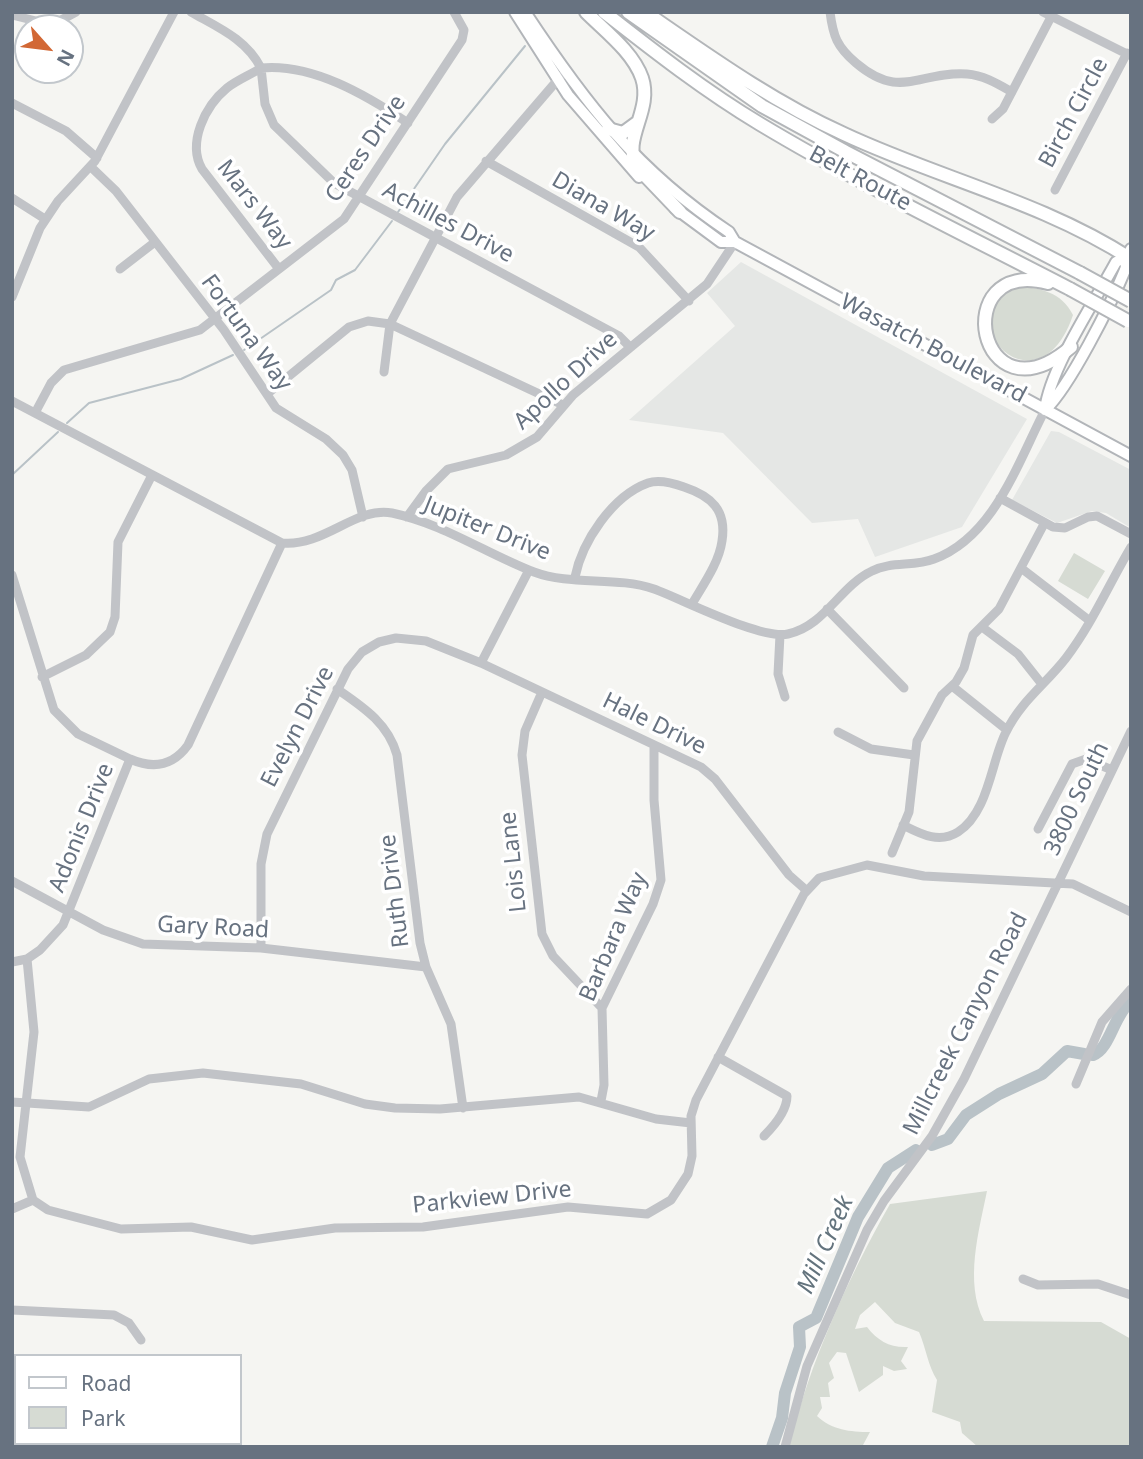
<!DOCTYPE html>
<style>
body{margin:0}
#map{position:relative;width:1143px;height:1459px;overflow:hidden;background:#f5f5f2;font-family:"Noto Sans",sans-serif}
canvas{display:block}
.frame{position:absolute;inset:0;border:14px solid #677280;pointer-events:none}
.legend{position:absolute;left:14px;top:1354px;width:228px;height:91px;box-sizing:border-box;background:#fff;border:2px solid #c2c7cc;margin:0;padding:9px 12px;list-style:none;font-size:21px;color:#677280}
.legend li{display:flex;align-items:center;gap:14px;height:35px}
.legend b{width:35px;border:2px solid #c2c7cc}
.north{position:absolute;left:14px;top:14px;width:70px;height:70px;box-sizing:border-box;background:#fff;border:2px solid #c2c7cc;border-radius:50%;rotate:118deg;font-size:19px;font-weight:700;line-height:28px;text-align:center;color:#677280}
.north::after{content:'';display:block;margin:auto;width:24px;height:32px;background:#d26835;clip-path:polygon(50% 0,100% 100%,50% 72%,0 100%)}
</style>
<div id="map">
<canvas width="1143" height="1459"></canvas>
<div class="frame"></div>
<ul class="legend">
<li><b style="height:9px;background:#fff"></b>Road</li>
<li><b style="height:19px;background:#d6dbd3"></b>Park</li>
</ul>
<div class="north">N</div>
</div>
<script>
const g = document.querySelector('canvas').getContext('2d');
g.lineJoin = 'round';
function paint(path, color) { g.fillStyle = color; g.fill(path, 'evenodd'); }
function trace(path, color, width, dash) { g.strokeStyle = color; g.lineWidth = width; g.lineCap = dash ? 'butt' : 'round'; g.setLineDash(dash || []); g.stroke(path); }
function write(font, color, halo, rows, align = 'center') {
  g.font = font + ' "Noto Sans",sans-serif'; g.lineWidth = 7; g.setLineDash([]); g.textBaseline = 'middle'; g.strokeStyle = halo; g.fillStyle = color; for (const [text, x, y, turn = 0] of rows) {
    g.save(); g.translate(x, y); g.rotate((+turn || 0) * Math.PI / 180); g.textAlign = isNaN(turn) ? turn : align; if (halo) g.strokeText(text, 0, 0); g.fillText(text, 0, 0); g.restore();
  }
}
paint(new Path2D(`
 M741 262 1027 419 962 527 875 557 858 519 812 523 723 433 629 420 735 326 707 293Z
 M1051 431 1059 432 1131 470V528L1106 513 1092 511 1057 523 1012 500Z`), '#e5e7e5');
paint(new Path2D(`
 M1015 287C1039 287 1062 292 1073 315 1040 414 947 326 1015 287Z
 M1074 553 1105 571 1088 599 1058 581Z
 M987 1191C979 1231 964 1282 984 1321L1101 1322 1131 1339V1447H978L962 1433 960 1422 932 1412 937 1380C928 1366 926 1348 919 1332L895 1323 875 1302 860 1315 855 1329 867 1327C878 1341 890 1348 908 1347L901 1361 907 1369 894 1371 883 1366V1375L859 1392 846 1353 837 1352 829 1363 834 1378 828 1383 830 1397H820L822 1408 817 1416C832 1430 850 1432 870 1432L863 1445 789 1447C810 1362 847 1280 890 1204Z`), '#d6dbd3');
trace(new Path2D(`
 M398 212 445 144 525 46
 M244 350 331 290 336 280 355 270 392 221
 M67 423 89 403 181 379 233 355
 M12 475 58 432`), '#b9c2c7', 2);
trace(new Path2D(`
 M1093 1055C1110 1049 1114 1014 1131 1001
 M932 1145 948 1139 966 1115 999 1094 1042 1074 1067 1051 1084 1054
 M772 1447 782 1418 785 1393 800 1347 799 1327 816 1318 858 1217 888 1168 916 1150`), '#b9c2c7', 12);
const major = new Path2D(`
 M515 12 568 95 639 177
 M525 12C585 103 637 171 729 232L735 242
 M675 208 721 242H735L1131 456
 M1045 410C1070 386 1111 304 1125 270 1127 264 1127 256 1131 249
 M1045 410C1050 368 1095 301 1116 262L1127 257`);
const highway = new Path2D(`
 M586 12C605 31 633 52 642 78 653 111 621 139 637 167L680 212
 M604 12C655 52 705 91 760 124 860 184 966 235 1070 289
 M628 12 762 106 846 152 1080 273
 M645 12C709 56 773 102 844 134 938 178 1043 202 1131 259
 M608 129 623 133 638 122
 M1048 283C947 256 977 427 1071 347`);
trace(major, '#b2b5b9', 14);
trace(highway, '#b3b6b9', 16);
trace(new Path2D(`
 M191 12C219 28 246 39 261 68 312 63 366 95 408 123
 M830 12C833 36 837 47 856 63 901 101 918 71 967 74 983 75 998 84 1012 92
 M1043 12 1129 55
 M12 15 52 25 76 12
 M12 103 66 131 97 158
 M992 119 1003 109 1051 17
 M486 161 639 247 689 301
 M91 167 116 191 224 330 276 408 326 439 343 455 352 470 363 517
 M1055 190 1127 53
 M12 198 45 219
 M120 269 155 242
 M279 269 202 169C187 143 205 106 227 88 237 80 250 75 261 68L265 104 274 125 334 183 619 336 630 347
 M12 297 40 228 58 201 95 161 174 12
 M384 372 390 324 563 405
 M267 394 349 327 368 321 390 324 457 197 561 76
 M12 401 282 543C324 547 356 506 392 513 444 524 485 553 534 572 571 586 616 576 654 589 684 600 761 640 788 634 825 626 840 586 872 571 891 561 914 567 934 559 994 537 1018 462 1045 410
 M35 413 51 383 64 370 200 330 344 219 462 40 464 30 454 12
 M1000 498 1053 527 1065 528 1088 517 1097 516 1131 534
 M407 517 426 491 448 469 506 455 537 437 573 395 707 284 735 242
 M1021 568 1090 621
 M12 575 54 710 78 734 130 759
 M575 577C582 542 612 496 648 483 659 479 673 483 684 487 711 496 727 510 722 541 719 563 703 585 692 604
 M827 609 904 688
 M982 627 1018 654 1041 683
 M780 635 778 674 785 697
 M481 663 529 570
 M42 677 86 655 110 632 115 617 118 542 152 475
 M952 686 1007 730
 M337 689C363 707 388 723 397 755L420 943 426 967 451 1024 463 1108
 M542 692 525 731 522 755 542 934 553 956 602 1008
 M838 732 871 749 914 755
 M903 825C921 834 939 844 958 832 989 812 991 761 1006 732 1021 701 1046 684 1066 658 1092 624 1109 584 1131 547
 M1038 829 1072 764 1086 759 1112 770
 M892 853 909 812 917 741 942 695 956 682 964 668 973 635 999 609 1044 524
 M12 881 103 930 143 944 261 948 426 967
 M261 948V864L267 834 348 669 362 652 379 642 396 638 426 641 481 663 701 767 715 779 789 875 806 890
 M27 959 34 1032 20 1157 33 1200
 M12 962 27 959 40 950 63 925 130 759C153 769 173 766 188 745L282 543
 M718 1057 787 1096C787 1111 774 1126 764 1136
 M1076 1084 1102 1022 1131 989
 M601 1101 604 1085 602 1008 653 904 661 880 654 800V745
 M12 1102 89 1107 149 1079 203 1073 301 1084 365 1104 395 1108 440 1109 579 1097 656 1119 691 1123
 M33 1200 48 1210 121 1229 191 1227 252 1240 335 1228 423 1227 568 1207 647 1214 671 1200 688 1174 692 1156 691 1116 696 1100 804 894 819 878 867 865 924 876 1073 884 1131 912
 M12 1209 33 1200
 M1023 1279 1038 1285 1098 1284 1131 1295
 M12 1310 114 1315 129 1323 141 1340
 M785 1447 807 1366 867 1230 884 1201 932 1136 964 1079 1131 731`), '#c1c3c7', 9);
trace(major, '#fff', 10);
trace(highway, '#fff', 12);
const highwayBridge = new Path2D(`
 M1080 273 1131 301
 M1070 289 1128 321`);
trace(highwayBridge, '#b3b6b9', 16, []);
trace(highwayBridge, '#fff', 12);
write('23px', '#677280', '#fff', [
 ["Birch Circle",1074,113,-62],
 ["Ceres Drive",366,149,-56],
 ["Belt Route",860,179,28],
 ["Mars Way",254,205,52],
 ["Diana Way",603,207,30],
 ["Achilles Drive",448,223,28],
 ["Fortuna Way",246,333,54],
 ["Wasatch Boulevard",933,349,28],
 ["Apollo Drive",566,381,-43],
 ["Jupiter Drive",487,529,22],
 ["Hale Drive",654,724,26],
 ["Evelyn Drive",298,727,-63],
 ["3800 South",1077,799,-65],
 ["Adonis Drive",82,828,-68],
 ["Lois Lane",514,862,-96],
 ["Ruth Drive",395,891,-97],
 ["Gary Road",213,928,3],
 ["Barbara Way",614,937,-67],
 ["Millcreek Canyon Road",966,1024,-63],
 ["Parkview Drive",492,1198,-6]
]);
write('italic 24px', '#63737d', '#fff', [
 ["Mill Creek",826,1245,-66]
]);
</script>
